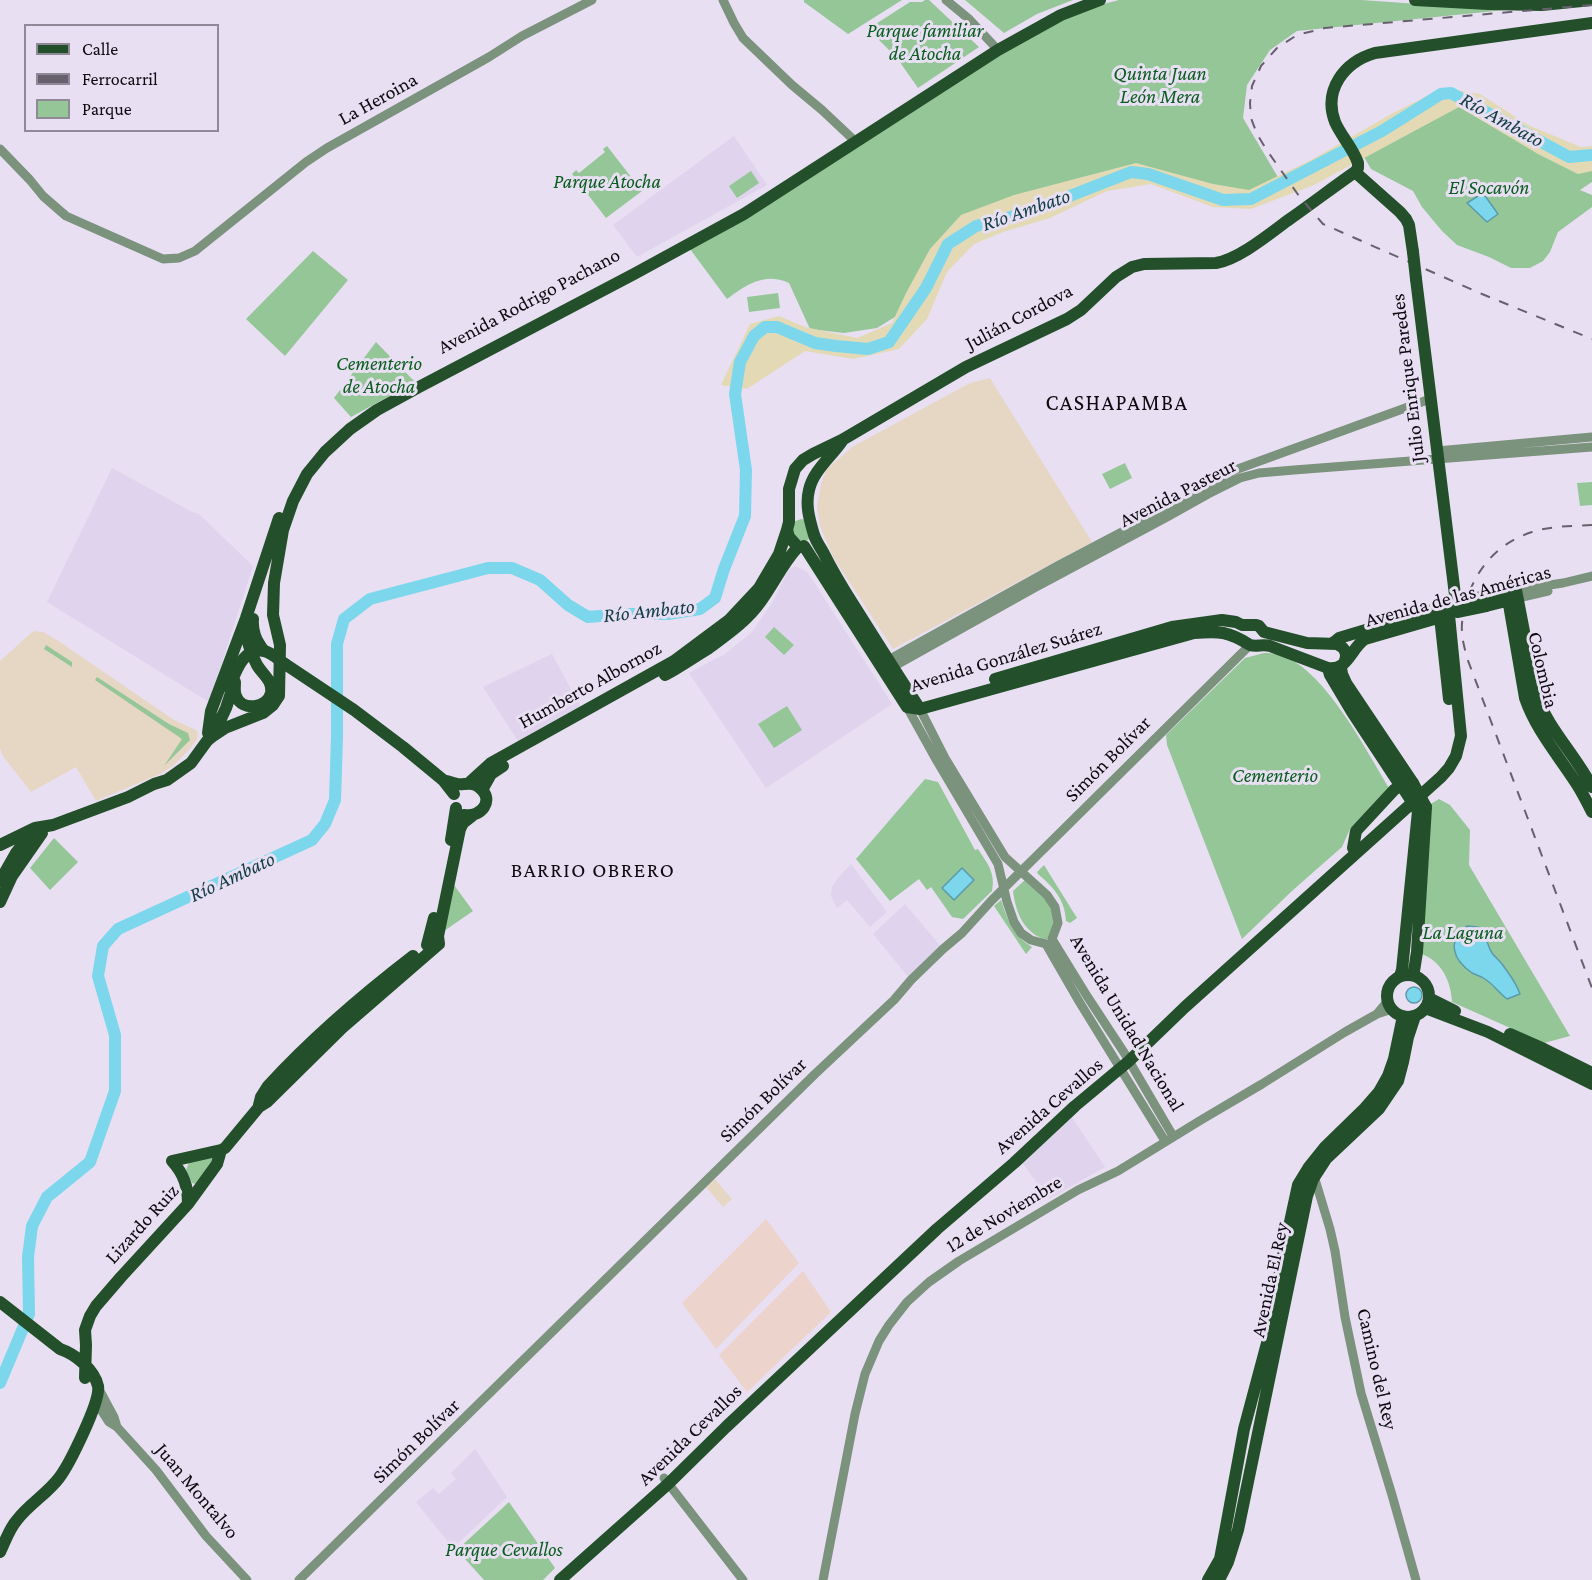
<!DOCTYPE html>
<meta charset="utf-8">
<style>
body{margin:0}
#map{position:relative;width:1592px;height:1580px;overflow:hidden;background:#e8dff2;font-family:"Crimson Pro",serif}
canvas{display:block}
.legend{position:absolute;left:24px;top:24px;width:195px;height:108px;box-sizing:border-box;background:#e8dff2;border:2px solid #908a98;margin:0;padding:8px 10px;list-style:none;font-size:18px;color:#0d0a10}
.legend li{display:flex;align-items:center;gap:12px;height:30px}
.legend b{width:30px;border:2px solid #908a98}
</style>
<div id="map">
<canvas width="1592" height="1580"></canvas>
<ul class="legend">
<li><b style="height:8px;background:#234f2a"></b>Calle</li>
<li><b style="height:8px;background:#66616c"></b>Ferrocarril</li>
<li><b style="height:16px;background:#95c698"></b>Parque</li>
</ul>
</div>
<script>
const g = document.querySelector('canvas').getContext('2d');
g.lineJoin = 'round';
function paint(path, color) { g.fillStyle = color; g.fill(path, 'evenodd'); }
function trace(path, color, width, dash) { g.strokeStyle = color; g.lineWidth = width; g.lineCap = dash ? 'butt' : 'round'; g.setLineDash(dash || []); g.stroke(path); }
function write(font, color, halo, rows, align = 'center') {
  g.font = font + ' "Crimson Pro",serif'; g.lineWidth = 6; g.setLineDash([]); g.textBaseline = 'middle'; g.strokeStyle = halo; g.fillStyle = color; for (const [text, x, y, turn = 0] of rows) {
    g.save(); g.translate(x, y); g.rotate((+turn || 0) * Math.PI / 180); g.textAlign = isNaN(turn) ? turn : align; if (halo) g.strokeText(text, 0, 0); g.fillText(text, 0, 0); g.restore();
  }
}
paint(new Path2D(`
 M766 1219 799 1263 716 1349 682 1303Z
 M803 1271 831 1312 747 1392 719 1355Z`), '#ecd3cc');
paint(new Path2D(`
 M734 136 767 185 637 257 613 225Z
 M112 468 192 512 199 514 253 566 209 702 47 602Z
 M795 566 807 572 810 576 892 704 766 788 689 673 725 654 752 632 772 603 786 575 790 569Z
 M552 654 580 706 518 741 483 687Z
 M851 864 887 912 870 927 847 900 837 908 831 896 832 887 838 878Z
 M905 904 943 949 911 980 873 934Z
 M1069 1113 1105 1167 1049 1199 1021 1161Z
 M475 1449 507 1497 453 1548 416 1502 433 1488 439 1494 456 1479 451 1473Z`), '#dfd3ed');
paint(new Path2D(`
 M990 378 1092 542 893 649 833 557 820 526 817 507 821 484 826 470 852 447 970 383Z
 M35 631 43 632 57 640 174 720 196 730 198 733 197 739 188 751 174 765 162 773 96 801 76 767 31 792 3 756 0 748V661L31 633Z
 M715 1179 732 1199 723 1207 706 1187Z`), '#e6d7c4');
paint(new Path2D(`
 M804 0H902L848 34 804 2Z
 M925 0H929L979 47 918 88 897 58 868 29 910 2H922Z
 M965 0H1073L1037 14 1004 33Z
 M1119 0H1361L1505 10 1297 31 1270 50 1247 85 1243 118 1279 179 1248 195 1144 169 975 222 903 312 877 328 844 333 810 329 789 283C765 272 747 284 727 299L690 249 1030 34 1096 6Z
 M1441 98 1592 160V182L1580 190 1592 195V207L1558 232 1550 252 1543 261 1530 268H1511L1489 257 1457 245 1442 231 1422 207 1413 191 1371 169 1360 150Z
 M607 146 642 191 606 218 572 174 576 170 579 173 605 152 603 149Z
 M751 171 759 183 737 198 729 186Z
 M313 251 348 280 285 356 246 319Z
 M778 293 780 308 749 312 747 297Z
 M376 342 415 382 351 417 334 398Z
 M1125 463 1132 478 1110 489 1102 474Z
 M1592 482V505L1580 506 1577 483Z
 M801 519 805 520 809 539 806 541 799 543 789 528 793 522Z
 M774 627 794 645 784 655 765 637Z
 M46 645 72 662V667L44 649Z
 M1264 653C1268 653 1274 653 1278 654 1323 666 1366 750 1389 788L1350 829 1342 847 1293 890 1242 939 1167 745 1166 735 1245 658Z
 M97 677 169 724 188 733 190 740 164 766 182 739 95 680Z
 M787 706 802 730 774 748 758 724Z
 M925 779 938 782 975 850 978 849C987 863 996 873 992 891L963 919 952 917 931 887 927 890 919 879 890 901 856 859Z
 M1439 799 1450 805 1470 830 1469 865 1570 1036 1544 1043 1452 1002C1451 981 1442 962 1422 954L1429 805Z
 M54 838 78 862 50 890 30 868Z
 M1044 865 1077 918 1070 923 1066 921C1065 899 1053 887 1038 874L1037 872Z
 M1026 879 1050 896 1057 933 1046 940C1023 932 1016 913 1013 891Z
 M454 885 473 911 444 931Z
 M1001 900C1007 919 1014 936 1032 947L1026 954 994 906Z
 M212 1158 215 1160 196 1184 192 1183 186 1170 189 1162Z
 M509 1502 555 1568 543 1580H484L457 1550Z`), '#95c698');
paint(new Path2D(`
 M1443 88 1480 94 1528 125 1581 147 1592 146V171L1578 174 1538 154 1459 107 1314 185 1251 209 1213 207 1151 184 1107 191 1050 218 1003 232 974 244 947 272 927 319 899 349 853 359 805 351 747 389 721 385 750 324 779 316 805 327 857 338 892 323 906 293 930 249 961 215 1014 195 1136 163 1213 184 1249 190 1311 160 1393 113Z`), '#e3dab5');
const water = new Path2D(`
 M1483 193 1498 214 1487 222 1467 203Z
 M962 868 974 880 954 900 942 888Z
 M1467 926 1478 927C1487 935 1486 943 1492 953 1495 957 1499 960 1502 964 1509 974 1516 982 1520 994L1507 999C1499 993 1494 985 1485 979 1481 976 1476 975 1472 973 1452 959 1447 941 1467 926Z
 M1406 995a8 8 0 1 1 16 0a8 8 0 1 1-16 0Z`);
paint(water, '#7cd7ec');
trace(water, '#5b9aaa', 1.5);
trace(new Path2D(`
 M0 1383 29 1314 28 1257 32 1226 47 1197 90 1162 115 1091V1035L98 976 103 946 118 929 312 840 325 824 335 800 337 737V644L344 619 370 599 488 568H512L540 580 568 605 588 617 625 614H668L700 609 715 598 724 569 745 516 746 470 735 394 740 362 754 336 765 327H777L815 343 836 346 868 349 889 342 926 288 948 244 976 226 1029 212 1131 172 1148 174 1223 200 1251 199 1382 131 1441 94 1451 93 1569 157 1592 155`), '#7cd7ec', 12);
trace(new Path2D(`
 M723 0 734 23 743 38 792 85 822 110 856 142
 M946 0 969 19 998 50
 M0 149 30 180 43 196 66 216 163 259 179 258 195 251 306 162 327 148 489 57 522 36 592 0
 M1437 451 1592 437
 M1516 590 1563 583 1592 576
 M1518 598 1548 591
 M883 663 1061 564 1196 493 1235 470 1430 399
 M889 669 1034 588 1167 517 1208 494 1240 478 1259 473 1294 470 1592 447
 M907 707 937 761 998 864 1007 902 1014 922 1021 933 1031 940 1046 944 1050 951 1080 1003 1165 1141
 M920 709 945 758 1005 857 1047 895 1055 907 1058 923 1052 939 1087 996 1125 1054 1173 1136
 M1377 1014 1387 1002
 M1314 1176 1330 1229 1335 1251 1345 1317 1361 1393 1392 1495 1416 1580
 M99 1389 114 1417 117 1427
 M96 1402 109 1422 117 1427 156 1470 206 1536 247 1580
 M664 1478 743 1580
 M299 1580 815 1074 894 1000 911 980 943 949 962 933 992 900 1250 645
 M823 1580 855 1414 865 1374 879 1341 889 1325 907 1302 929 1282 959 1261 1078 1190 1118 1171 1201 1120 1262 1084 1345 1032 1377 1014 1392 1009`), '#7b927c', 9);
trace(new Path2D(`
 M1415 0 1488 4 1542 5 1592 0
 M1355 172 1400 212 1406 219 1409 225 1413 252
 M1416 279 1456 603
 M842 441C831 457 813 471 809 490 805 506 810 521 814 535 816 541 820 547 823 552 832 570 842 587 853 604 875 639 897 674 920 709
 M804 546 907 707
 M798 547 789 537 787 530 789 522V489L795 469 803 460 813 454 842 440 966 367 1067 319 1081 310 1116 277 1132 267 1144 264 1216 263C1239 259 1268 235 1287 221 1310 205 1332 188 1355 172L1358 168V163C1353 148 1341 136 1335 122 1323 90 1344 62 1375 53L1592 23
 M1507 593 1525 698C1536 730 1558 755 1576 783 1582 792 1587 802 1592 812
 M1487 596 1516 590 1536 694C1548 729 1575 754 1592 787
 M1486 606 1514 599
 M1440 617 1449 699
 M253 619C252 632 256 640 264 651
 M1264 632 1307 643 1337 644C1346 648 1348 655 1344 663
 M1333 643 1339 638 1462 601
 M285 664 354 710 403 747 443 780 454 794
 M1341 667 1342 674 1346 683 1413 783
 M1328 668 1330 675 1352 712 1400 785 1403 788
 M665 675C680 667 694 657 709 648 728 634 747 621 761 601 774 583 783 563 798 547
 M995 679 1172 627 1222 620 1236 622 1242 625H1256L1259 626 1264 632
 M235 682C235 687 234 692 236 696 242 712 268 708 271 693 273 680 262 674 257 665 250 651 246 640 246 625
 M907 707 920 709 1194 633C1219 631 1228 631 1250 645 1256 647 1263 644 1270 646L1328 668C1348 671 1351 648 1365 639L1448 615
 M208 733 211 711 246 618 279 518
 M214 734 226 708 233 687
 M443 780C447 781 452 783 457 784 465 785 473 781 480 788 495 800 481 818 464 815
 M469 783 491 763 674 661 729 620 759 588 779 554 787 530
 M482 790 491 774 503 766
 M451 840 456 808
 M0 845 35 828 53 825 128 797 154 784 167 780 191 763 207 741 213 736 225 728 263 713 273 705 279 696 280 645 273 615 274 583 283 530 293 501 307 474 325 452 350 429 377 410 419 387 634 274 744 214 998 50 1061 15 1100 0
 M1353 848 1356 831 1394 790 1406 781
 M0 881 16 853 33 831
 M0 902 12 876 42 833
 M427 945 434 918
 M1412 975 1414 971 1417 952 1426 807
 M1387 996a21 21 0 1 1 42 0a21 21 0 1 1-42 0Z
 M1400 976 1402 970 1418 811
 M1429 998 1455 1011
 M1425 1008 1488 1032 1592 1084
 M1510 1034 1544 1049 1592 1073
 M259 1105 261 1097 268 1086C312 1038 361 996 413 956
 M172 1161 221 1150
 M172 1161C184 1174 188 1187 188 1204
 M0 1302 60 1349C75 1354 94 1369 98 1386 101 1401 69 1465 59 1478 47 1494 29 1504 17 1520 9 1529 5 1542 0 1552
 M85 1378 86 1345 85 1330 90 1316 96 1306 121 1277 188 1204 217 1164 221 1150 225 1148 259 1107 267 1102 342 1028 439 944 438 936 460 829 463 823 472 816
 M560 1580 668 1484 726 1427 937 1229 1014 1163 1075 1106 1129 1061 1185 1007 1441 777 1449 768 1456 756 1461 736 1449 615
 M1208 1580 1220 1559 1244 1429 1267 1343 1285 1245 1298 1185 1309 1167 1325 1147 1365 1108 1379 1092 1388 1076 1394 1059 1403 1016
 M1219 1580 1228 1562 1238 1530 1307 1196 1313 1179 1326 1159 1379 1109 1398 1081 1403 1062 1408 1037 1415 1016`), '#234f2a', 12);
trace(new Path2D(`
 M1592 5 1325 28 1297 35 1277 48 1261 66 1252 86 1250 103 1251 118 1257 134 1266 149 1299 196 1323 224 1482 294 1592 339
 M1592 525C1574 526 1550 526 1532 532 1498 543 1475 569 1466 603 1464 612 1461 622 1462 631 1462 640 1465 649 1467 658L1592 988`), '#66616c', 2, [10, 10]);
trace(new Path2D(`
 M1413 252 1416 279
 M1462 601 1487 596
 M1457 612 1486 606
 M229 688C235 674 243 646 264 651 271 652 279 660 285 664
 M1413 783 1426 807
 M1403 788 1418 811`), '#234f2a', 12);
write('italic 20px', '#095d1e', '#e8dff2', [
 ["Parque familiar",925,31],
 ["de Atocha",925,54],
 ["Quinta Juan",1160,74],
 ["León Mera",1160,97],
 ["Parque Atocha",607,182],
 ["El Socavón",1489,188],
 ["Cementerio",379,364],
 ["de Atocha",379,387],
 ["Cementerio",1275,776],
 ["La Laguna",1463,933],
 ["Parque Cevallos",504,1550]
]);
write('20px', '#0d0a10', '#e8dff2', [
 ["La Heroina",378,99,-29],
 ["Avenida Rodrigo Pachano",529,301,-28],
 ["Julián Cordova",1019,317,-28],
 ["Julio Enrique Paredes",1408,378,-97],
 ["Avenida Pasteur",1178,493,-27],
 ["Avenida de las Américas",1458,596,-15],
 ["Avenida González Suárez",1006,657,-17],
 ["Colombia",1543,670,77],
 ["Humberto Albornoz",590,685,-29],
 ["Simón Bolívar",1108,759,-45],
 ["Avenida Unidad Nacional",1127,1023,59],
 ["Simón Bolívar",763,1100,-44],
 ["Avenida Cevallos",1049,1106,-41],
 ["12 de Noviembre",1004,1214,-31],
 ["Lizardo Ruiz",142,1224,-48],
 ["Avenida El Rey",1270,1280,-78],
 ["Camino del Rey",1377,1369,77],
 ["Avenida Cevallos",690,1435,-44],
 ["Simón Bolívar",416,1441,-44],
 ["Juan Montalvo",197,1491,50]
]);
write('italic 21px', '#123d46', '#e8dff2', [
 ["Río Ambato",1502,120,29],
 ["Río Ambato",1026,210,-19],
 ["Río Ambato",649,611,-6],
 ["Río Ambato",232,877,-25]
]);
g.letterSpacing = '1.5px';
write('21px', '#0d0a10', '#e8dff2', [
 ["BARRIO OBRERO",593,871]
]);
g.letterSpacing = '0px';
g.letterSpacing = '1.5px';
write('22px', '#0d0a10', '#e8dff2', [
 ["CASHAPAMBA",1117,403]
]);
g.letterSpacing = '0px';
</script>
